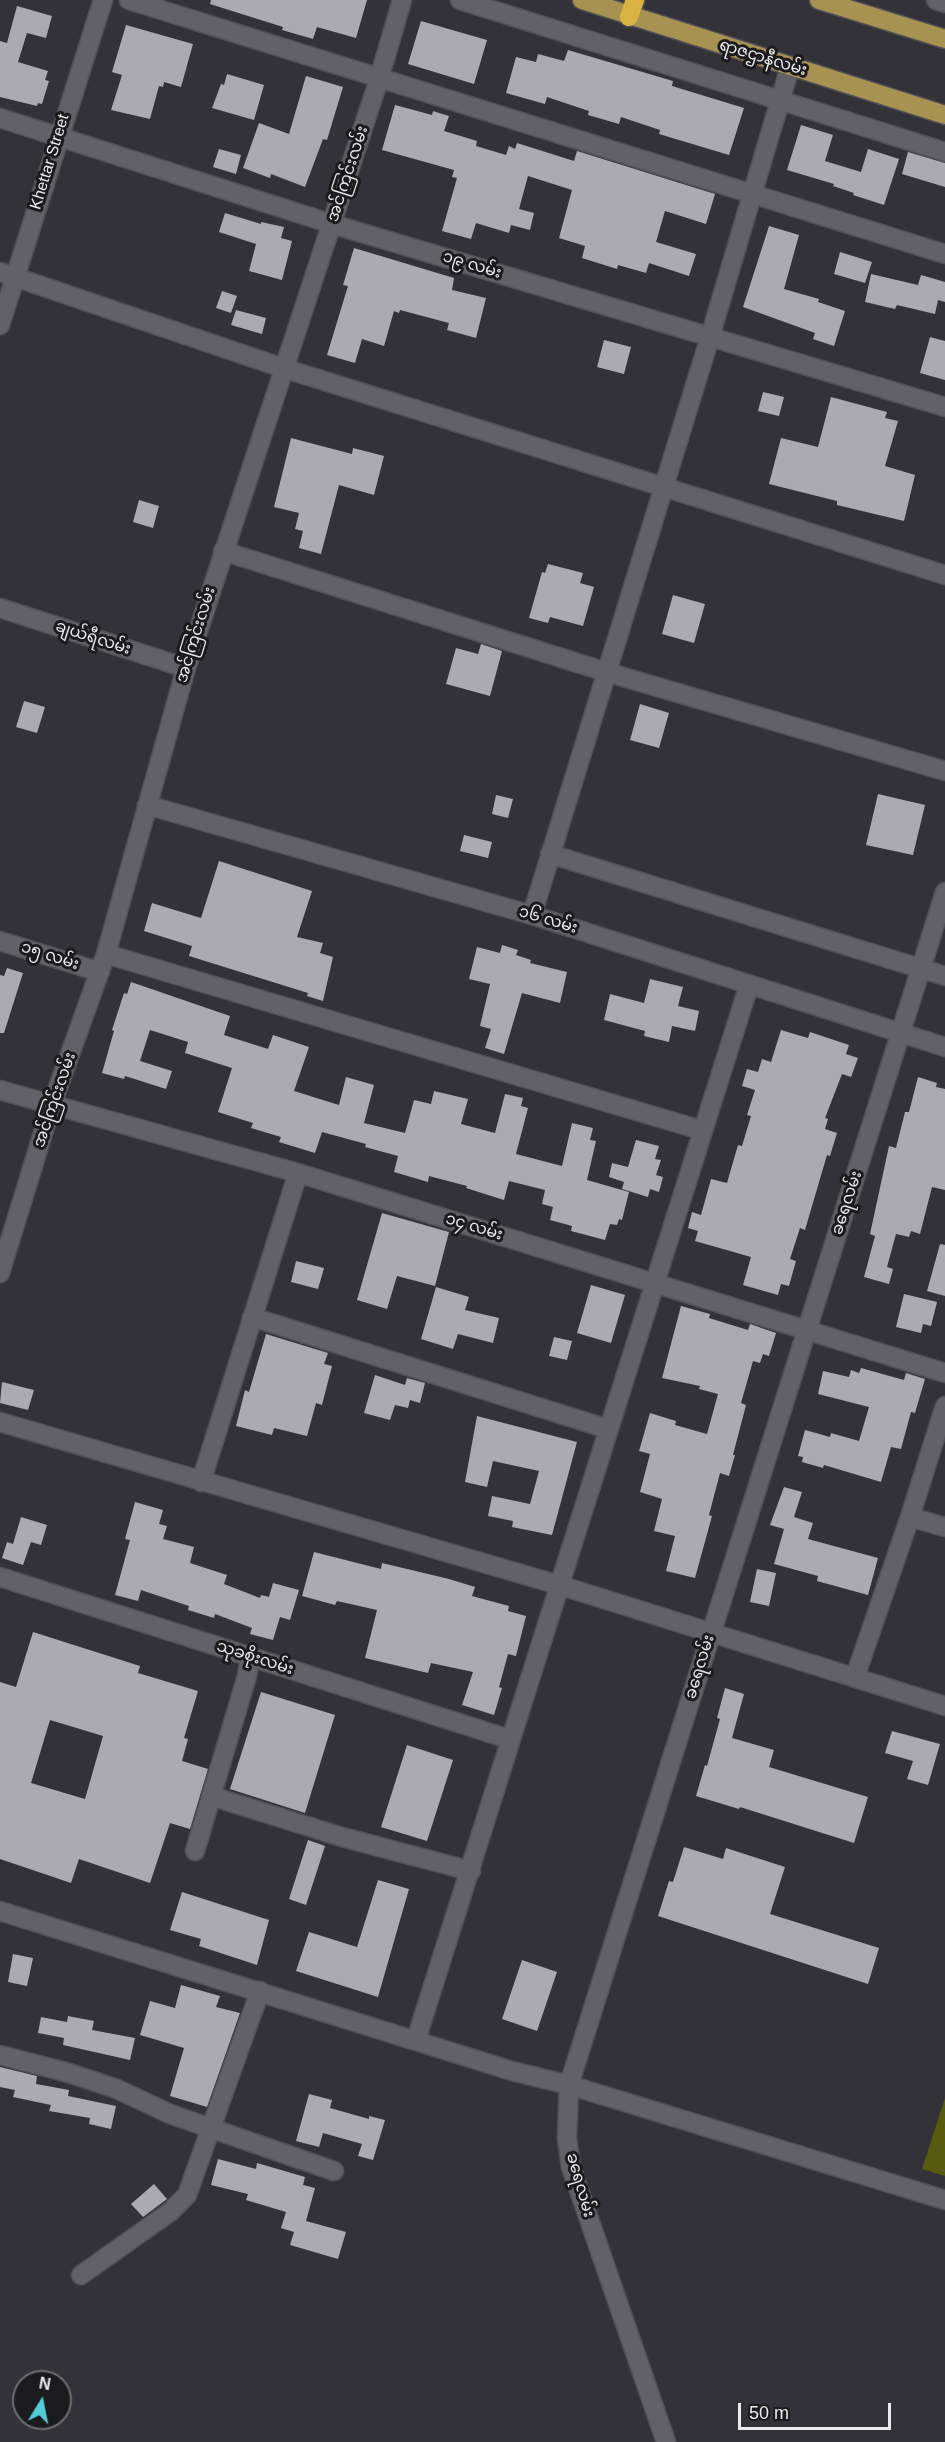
<!DOCTYPE html>
<meta charset="utf-8">
<style>
body{margin:0}
#map{position:relative;width:945px;height:2442px;overflow:hidden;background:#333238;font-family:Arial,sans-serif}
canvas{display:block}
.north{position:absolute;left:12px;top:2370px;width:60px;height:60px;box-sizing:border-box;background:#1b1a1d;border:2px solid #6e6e71;border-radius:50%;rotate:10deg;font-size:16px;font-weight:700;line-height:24px;text-align:center;color:#ebebee}
.north::after{content:'';display:block;margin:auto;width:21px;height:27px;background:#52ccd5;clip-path:polygon(50% 0,100% 100%,50% 72%,0 100%)}
.scale{position:absolute;left:738px;top:2403px;width:153px;height:27px;box-sizing:border-box;border:3px solid #ebebee;border-top:0;padding-left:8px;font-size:18px;line-height:21px;white-space:nowrap;color:#ebebee;-webkit-text-stroke:4px #1b1a1d;paint-order:stroke}
</style>
<div id="map">
<canvas width="945" height="2442"></canvas>
<div class="north">N</div>
<div class="scale">50 m</div>
</div>
<script>
const g = document.querySelector('canvas').getContext('2d');
g.lineJoin = 'round';
function paint(path, color) { g.fillStyle = color; g.fill(path, 'evenodd'); }
function trace(path, color, width, dash) { g.strokeStyle = color; g.lineWidth = width; g.lineCap = dash ? 'butt' : 'round'; g.setLineDash(dash || []); g.stroke(path); }
function write(font, color, halo, rows, align = 'center') {
  g.font = font + ' Arial,"Noto Sans Myanmar",sans-serif'; g.lineWidth = 6; g.setLineDash([]); g.textBaseline = 'middle'; g.strokeStyle = halo; g.fillStyle = color; for (const [text, x, y, turn = 0] of rows) {
    g.save(); g.translate(x, y); g.rotate((+turn || 0) * Math.PI / 180); g.textAlign = isNaN(turn) ? turn : align; if (halo) g.strokeText(text, 0, 0); g.fillText(text, 0, 0); g.restore();
  }
}
paint(new Path2D(`
 M945 2098V2176L922 2169Z`), '#565b0f');
paint(new Path2D(`
 M211 0H367L356 38 317 27 313 39 282 30 283 27 210 4Z
 M17 6 52 16 46 38 27 33 18 62 48 71 45 80 49 81 42 104 38 103 37 106 0 97V41L7 43Z
 M421 21 487 40 474 84 408 64Z
 M126 25 193 44 181 87 164 82 163 87 159 86 150 119 111 110 122 75 112 72Z
 M568 50 673 81 672 86 744 108 729 155 659 134 660 130 621 117 619 124 588 115 589 111 547 97 545 104 506 93 516 57 536 62 538 54 564 61Z
 M227 74 264 85 254 120 212 108 221 84 224 85Z
 M306 76 343 87 327 140 323 139 305 187 271 174 270 178 243 168 259 123 289 134Z
 M395 105 432 115 433 111 449 116 444 131 477 141 476 146 506 155 509 146 515 149 517 143 574 161 577 151 715 194 706 224 665 211 656 242 696 254 689 276 649 263 646 273 618 265 617 269 582 258 585 246 559 238 572 190 528 176 519 209 534 213 530 230 511 225 509 233 476 223 471 239 442 231 457 178 452 177 454 170 382 150Z
 M801 125 833 135 825 161 861 172 868 149 899 159 884 205 853 195 854 193 833 186 834 184 787 170Z
 M219 149 241 155 236 174 213 167Z
 M908 152 945 163V187L902 174Z
 M225 213 261 224V222L284 227 281 238 292 241 282 280 249 271 256 244 219 232Z
 M769 226 799 235 784 289 819 299 818 302 845 311 834 346 813 339 815 333 743 307Z
 M354 248 454 278 452 290 486 298 476 338 447 330 449 323 400 310 399 313 394 311 384 346 362 339 355 363 327 355 348 286 343 285Z
 M840 252 872 262 865 283 834 274Z
 M871 274 918 285 921 275 945 282V302L938 300 935 314 897 305 895 309 865 302Z
 M222 291 237 296 231 313 216 308Z
 M236 310 266 318 262 334 231 325Z
 M930 337 945 341V380L920 373Z
 M604 340 631 347 624 374 597 367Z
 M763 392 784 397 779 416 758 411Z
 M831 397 887 412 885 418 898 421 885 466 915 475 904 521 837 505V501L769 484 781 438 818 447Z
 M291 438 352 454 353 448 384 456 374 495 339 485 321 554 299 548 303 531 295 529 299 513 274 507Z
 M139 500 159 506 153 528 133 522Z
 M548 564 583 573 580 583 594 587 583 626 550 617 548 623 529 618 542 572 545 573Z
 M673 595 705 604 694 643 662 634Z
 M481 644 502 651 490 696 446 684 456 648 478 654Z
 M24 701 45 707 37 733 16 727Z
 M640 704 669 713 659 748 630 740Z
 M878 794 925 805 913 855 866 845Z
 M496 795 513 799 508 818 492 814Z
 M464 835 492 842 488 858 460 851Z
 M219 861 312 891 297 937 323 943 320 953 333 957 323 1001 307 996 308 993 189 956 192 946 144 931 152 903 201 918Z
 M502 945 518 950 516 955 531 960 530 963 567 972 560 1003 522 993 504 1054 485 1048 491 1029 480 1026 490 984 469 979 477 947 500 953Z
 M7 968 23 973 4 1033H0V975L4 976Z
 M650 979 683 987 678 1006 699 1011 695 1031 672 1026 669 1042 644 1036 645 1031 604 1020 610 994 644 1003Z
 M131 982 230 1016 224 1035 268 1049 273 1035 309 1047 294 1091 339 1105 346 1077 374 1085 364 1123 405 1133 414 1100 431 1104 434 1091 468 1099 461 1124 495 1133 505 1094 523 1098 521 1106 528 1108 516 1154 562 1166 572 1123 593 1128 590 1140 596 1141 587 1180 629 1192 622 1220 619 1219 617 1225 610 1224 605 1240 571 1231 572 1226 550 1220 553 1207 542 1204 545 1190 509 1181 504 1200 466 1188 467 1186 429 1176 428 1182 394 1172 398 1156 365 1147 366 1144 322 1132 315 1153 279 1142 281 1137 251 1128 253 1123 218 1112 232 1068 185 1053 188 1042 150 1030 140 1061 172 1071 166 1089 125 1076 124 1079 102 1073 114 1031 112 1030 124 993 127 994Z
 M781 1030 808 1038 810 1032 849 1045 846 1054 858 1058 851 1077 842 1074 825 1118 828 1119 825 1129 837 1133 830 1156 827 1155 805 1230 800 1228 790 1259 796 1261 789 1286 781 1284 778 1295 743 1285 751 1257 695 1241 698 1231 688 1228 692 1212 701 1215 711 1179 727 1183 738 1145 742 1146 751 1116 747 1115 755 1090 742 1086 747 1069 758 1072 762 1059 771 1062Z
 M918 1077 937 1083 936 1087 945 1089V1190L932 1187 920 1234 911 1231 909 1237 896 1234 887 1267 893 1269 889 1284 864 1277 875 1236 870 1234 889 1146 896 1148 905 1112H909Z
 M636 1140 659 1146 655 1159 661 1160 656 1175 663 1177 659 1192 650 1189 648 1197 622 1189 624 1182 609 1177 612 1163 628 1167Z
 M382 1213 449 1232 435 1286 397 1276 387 1309 357 1300Z
 M940 1244 945 1245V1296L927 1291Z
 M296 1261 324 1268 318 1289 291 1282Z
 M591 1285 625 1295 611 1343 577 1333Z
 M436 1287 469 1297 465 1310 499 1318 493 1343 458 1334 453 1349 421 1339Z
 M904 1294 937 1302 931 1326 923 1324 921 1333 896 1327Z
 M681 1306 710 1314 709 1318 748 1330 750 1324 776 1333 769 1356 763 1354 760 1363 753 1361 741 1403 746 1405 733 1455H735L729 1476 720 1473 709 1515 712 1516 695 1578 666 1571 675 1536 654 1531 662 1499 640 1492 650 1454 639 1451 650 1413 676 1421 675 1425 707 1434 718 1394 699 1389 700 1386 662 1378Z
 M266 1334 328 1353 324 1364 332 1366 322 1405 316 1403 307 1436 274 1428 272 1435 236 1426 245 1390 249 1392Z
 M554 1337 572 1341 567 1360 549 1356Z
 M861 1368 904 1380 906 1373 925 1379 915 1413 911 1412 901 1449 891 1447 881 1482 824 1465 823 1468 802 1462 803 1457 798 1456 805 1430 830 1437 831 1433 859 1441 869 1407 818 1394 823 1371 849 1377 851 1370 859 1373Z
 M375 1375 405 1385 407 1378 425 1383 420 1403 410 1400 408 1408 395 1405 390 1420 364 1413Z
 M2 1382 34 1390 28 1410 0 1403Z
 M477 1416 577 1442 552 1535 512 1527 513 1521 488 1516 492 1496 530 1504 539 1471 493 1461 487 1487 465 1482Z
 M784 1487 802 1492 794 1517 813 1523 808 1539 878 1558 868 1595 817 1581 818 1576 774 1564 784 1529 770 1525Z
 M135 1502 163 1510 159 1524 167 1526 163 1539 194 1547 190 1563 227 1575 224 1584 260 1598 261 1595 269 1597 273 1583 299 1590 290 1620 280 1617 273 1640 250 1634 252 1628 215 1614 214 1618 188 1610 189 1606 141 1590 138 1601 115 1595 130 1540 125 1539Z
 M21 1517 47 1525 41 1545 31 1542 23 1565 2 1558 7 1542 13 1544Z
 M314 1552 381 1569 382 1563 449 1579 475 1587 472 1596 509 1606 508 1611 526 1616 516 1656 508 1654 499 1687 502 1688 494 1715 462 1705 473 1672 431 1663 428 1673 365 1658 377 1610 337 1601 335 1605 302 1596Z
 M757 1569 776 1573 769 1606 750 1602Z
 M33 1632 140 1666 138 1673 198 1691 184 1738 188 1739 182 1761 208 1769 190 1829 170 1823 150 1883 79 1859 71 1883 0 1859V1682L16 1687ZM50 1720 103 1736 85 1799 31 1783Z
 M725 1688 744 1694 732 1738 774 1750 769 1767 868 1797 854 1843 740 1807 739 1809 696 1796 705 1765 707 1766 720 1719 717 1718Z
 M261 1692 335 1715 305 1813 230 1789Z
 M892 1731 940 1744 928 1785 907 1779 913 1761 885 1753Z
 M407 1745 453 1760 427 1841 381 1827Z
 M308 1840 325 1846 306 1905 289 1899Z
 M684 1847 723 1859 726 1848 785 1867 770 1914 879 1948 868 1984 658 1916 669 1881 673 1882Z
 M378 1880 409 1889 378 1997 296 1971 309 1932 357 1947Z
 M182 1892 269 1920 257 1965 199 1946 201 1939 170 1930Z
 M13 1954 33 1958 27 1986 8 1982Z
 M522 1960 557 1972 537 2031 502 2019Z
 M181 1985 220 1996 216 2007 240 2013 207 2107 170 2096 184 2048 140 2035 150 2001 175 2008Z
 M68 2016 94 2021 92 2030 135 2038 130 2060 63 2045 64 2038 38 2033 41 2017 67 2022Z
 M0 2067 37 2076 36 2084 69 2090 68 2096 116 2106 111 2129 89 2124 90 2118 49 2111 51 2105 13 2097 15 2090 0 2087Z
 M309 2094 332 2100 330 2108 369 2119V2116L385 2120 373 2160 358 2156 362 2144 323 2133 319 2147 296 2141Z
 M218 2159 256 2169 257 2163 305 2177 303 2185 315 2188 306 2221 346 2232 338 2259 290 2245 294 2232 281 2228 286 2212 246 2200 248 2194 211 2185Z
 M154 2184 167 2199 143 2217 131 2204Z`), '#abaab1');
const minor = new Path2D(`
 M129 0 945 254
 M460 0 945 152
 M936 0 945 3
 M0 118 332 224 945 407
 M0 272 283 368 945 575
 M0 325 103 0
 M223 551 606 672 945 771
 M0 608 186 668
 M147 805 532 915 945 1047
 M550 854 945 976
 M532 915 710 337 790 67
 M0 941 100 972
 M106 954 701 1130
 M0 1090 298 1173 945 1373
 M0 1273 52 1104 106 954 186 668 379 79 402 0
 M252 1317 608 1429
 M0 1422 559 1585 945 1706
 M201 1482 298 1173
 M910 1517 945 1527
 M0 1577 509 1739
 M855 1677 910 1517 945 1406
 M211 1796 342 1837 471 1871
 M195 1851 247 1676 250 1656
 M0 1911 512 2071 569 2085 945 2200
 M416 2040 749 985
 M0 2055 69 2073 117 2089 170 2114 334 2171
 M81 2275 170 2212 187 2195 260 1991
 M666 2442 571 2167 567 2138 569 2085 945 892`);
const major = new Path2D(`
 M582 0 945 115
 M819 0 945 39`);
const highway = new Path2D(`
 M629 17 635 0`);
trace(minor, '#505055', 21);
trace(major, '#505055', 21);
trace(highway, '#505055', 21);
trace(minor, '#616167', 18);
trace(major, '#a89252', 18);
trace(highway, '#d8b344', 18);
write('16px', '#ebebee', '#1b1a1d', [
 ["ရာဇဌာနီလမ်း",763,58,17],
 ["Khettar Street",50,162,-73],
 ["အင်ကြင်းလမ်း",348,174,-72],
 ["၁၉ လမ်း",472,265,17],
 ["အင်ကြင်းလမ်း",196,635,-73],
 ["ချယ်ရီလမ်း",93,638,18],
 ["၁၆ လမ်း",548,920,17],
 ["၁၅ လမ်း",50,956,18],
 ["အင်ကြင်းလမ်း",55,1100,-71],
 ["ခရေလမ်း",847,1203,-72],
 ["၁၄ လမ်း",474,1227,17],
 ["သုခစိုးလမ်း",255,1658,18],
 ["ခရေလမ်း",700,1667,-73],
 ["ခရေလမ်း",580,2185,74]
]);
</script>
